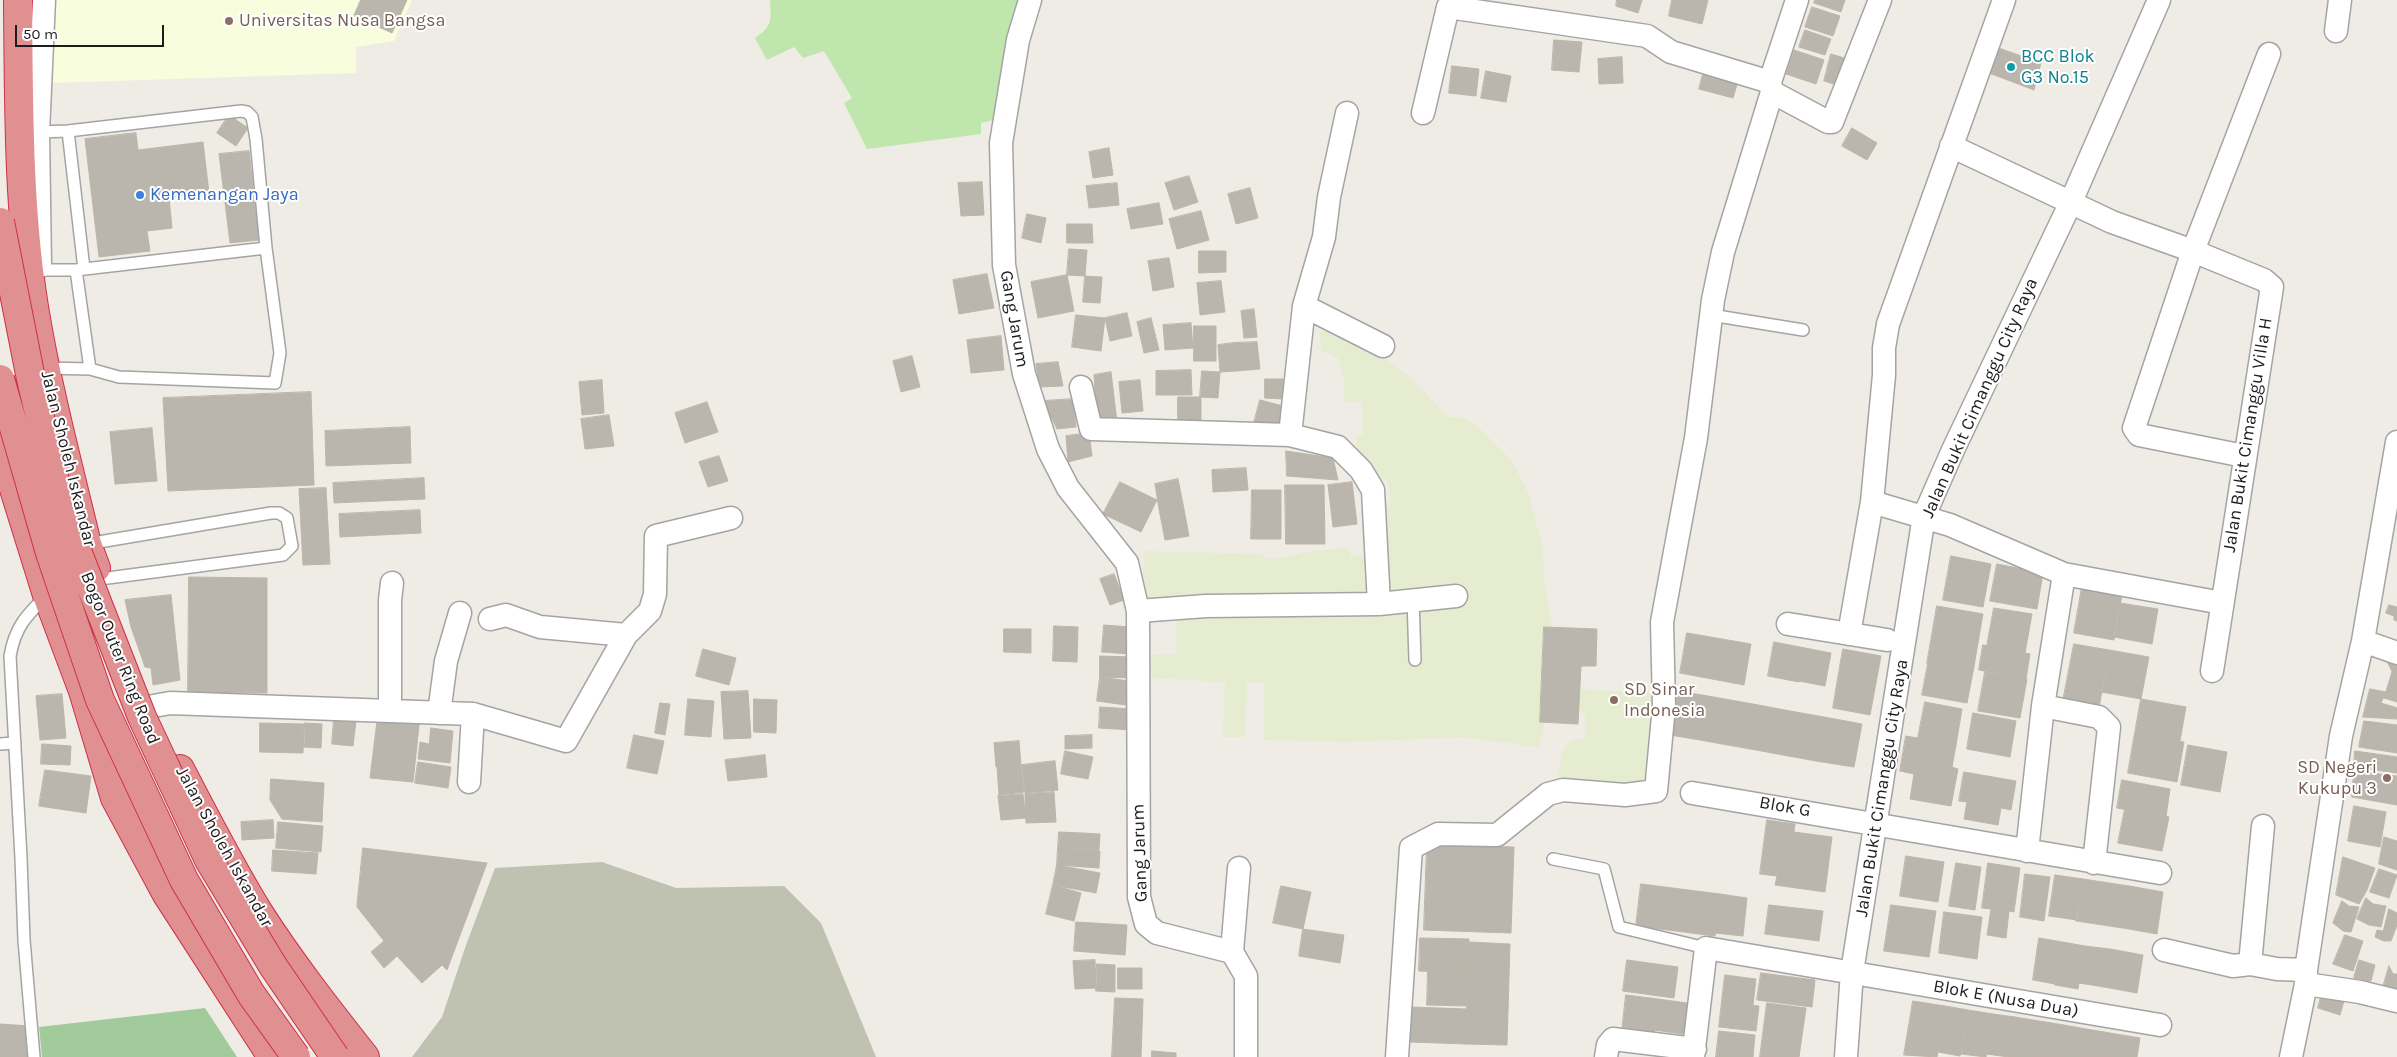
<!DOCTYPE html>
<style>
body{margin:0}
#map{position:relative;width:2397px;height:1057px;overflow:hidden;background:#eeece4;font-family:Karla,sans-serif}
canvas{display:block}
.scale{position:absolute;left:15px;top:25px;width:149px;height:22px;box-sizing:border-box;border:2px solid #1d1d1d;border-top:0;padding-left:6px;font-size:15px;line-height:18px;white-space:nowrap;color:#1d1d1d;-webkit-text-stroke:4px #fff;paint-order:stroke}
</style>
<div id="map">
<canvas width="2397" height="1057"></canvas>
<div class="scale">50 m</div>
</div>
<script>
const g = document.querySelector('canvas').getContext('2d');
g.lineJoin = 'round';
function paint(path, color) { g.fillStyle = color; g.fill(path, 'evenodd'); }
function trace(path, color, width, dash) { g.strokeStyle = color; g.lineWidth = width; g.lineCap = dash ? 'butt' : 'round'; g.setLineDash(dash || []); g.stroke(path); }
function write(font, color, halo, rows, align = 'center') {
  g.font = font + ' Karla,sans-serif'; g.lineWidth = 4; g.setLineDash([]); g.textBaseline = 'middle'; g.strokeStyle = halo; g.fillStyle = color; for (const [text, x, y, turn = 0] of rows) {
    g.save(); g.translate(x, y); g.rotate((+turn || 0) * Math.PI / 180); g.textAlign = isNaN(turn) ? turn : align; if (halo) g.strokeText(text, 0, 0); g.fillText(text, 0, 0); g.restore();
  }
}
paint(new Path2D(`
 M55 0H412L394 41 356 47V73L52 83Z`), '#f8fdde');
paint(new Path2D(`
 M602 862 676 888 784 886 821 923 876 1057H412L442 1017 466 945 495 868Z`), '#bfc2b0');
paint(new Path2D(`
 M1326 331 1336 333 1378 353 1411 378 1448 417 1463 418 1477 426 1512 461 1528 493 1543 549 1544 580 1554 638 1553 689 1657 692 1658 769 1629 803 1558 801 1556 788 1562 755 1566 745 1572 740 1585 738 1586 712 1548 705 1539 747 1462 737 1348 742 1264 740V683L1247 682 1245 737H1223L1225 682 1152 678 1150 655 1176 654 1177 612 1147 609 1143 575 1145 551 1262 554 1265 559 1284 558 1304 552 1346 548 1350 551 1351 557 1380 553 1375 507 1391 504 1388 482 1370 474 1357 457 1356 437 1363 436 1362 402 1343 401 1345 393 1343 375 1338 358 1321 350 1320 333Z`), '#e5ecd0');
paint(new Path2D(`
 M770 0H1030L994 120 981 123V134L867 149 844 103 852 98 824 51 803 58 794 47 767 60 755 38C773 26 771 20 770 0Z`), '#bfe6ac');
paint(new Path2D(`
 M205 1008 237 1057H42L39 1027Z`), '#a1cb9b');
const building = new Path2D(`
 M361 0H407L392 33 354 16Z
 M1617 0H1642L1638 13 1616 6Z
 M1672 0H1708L1702 24 1669 16Z
 M1815 0H1845L1841 12 1814 3Z
 M1812 7 1840 16 1833 36 1805 27Z
 M1805 30 1831 39 1825 55 1799 47Z
 M1554 40 1582 42 1579 72 1552 70Z
 M1990 45 2041 63 2034 90 1981 70Z
 M1794 50 1824 60 1816 84 1786 74Z
 M1831 54 1851 60 1843 87 1824 81Z
 M1622 57 1623 83 1599 84 1598 59Z
 M1452 66 1479 69 1476 96 1449 93Z
 M1705 67 1739 78 1733 98 1699 89Z
 M1486 71 1511 76 1506 102 1481 98Z
 M229 115 248 128 236 146 217 133Z
 M1852 128 1877 143 1867 160 1842 146Z
 M136 133 138 150 203 142 209 193 169 197 172 228 147 231 150 251 99 257 85 139Z
 M1109 148 1113 175 1093 178 1089 152Z
 M249 151 259 240 230 243 219 154Z
 M1189 176 1198 202 1174 210 1165 183Z
 M982 182 984 215 961 216 958 183Z
 M1117 183 1119 205 1089 208 1086 186Z
 M1250 188 1258 218 1236 224 1228 194Z
 M1159 203 1163 224 1131 229 1127 209Z
 M1201 211 1209 240 1177 249 1169 219Z
 M1027 214 1046 218 1041 243 1022 238Z
 M1067 224H1092L1093 243H1067Z
 M1069 249 1087 250 1085 276 1067 275Z
 M1199 251H1226V272L1199 273Z
 M1169 258 1174 287 1153 291 1148 261Z
 M987 274 994 308 959 314 953 280Z
 M1067 275 1074 311 1038 318 1031 282Z
 M1085 276 1102 277 1100 303 1083 302Z
 M1221 281 1225 312 1200 315 1197 283Z
 M1254 309 1257 337 1244 338 1241 311Z
 M1127 313 1132 336 1110 341 1105 318Z
 M1076 315 1105 318 1101 351 1072 347Z
 M1151 318 1159 350 1144 353 1137 322Z
 M1191 323 1193 348 1165 350 1163 325Z
 M1194 326H1216V361H1194Z
 M1001 336 1004 370 971 373 967 340Z
 M1257 342 1260 369 1236 371 1234 343Z
 M1234 343 1236 371 1220 372 1218 345Z
 M912 356 920 387 901 392 893 361Z
 M1058 362 1063 386 1039 387 1036 364Z
 M1191 370 1192 395H1156V371Z
 M1202 371 1220 372 1218 398 1200 397Z
 M1111 372 1117 422 1097 423 1094 375Z
 M1265 379H1283V399L1265 398Z
 M602 380 604 413 582 415 579 382Z
 M1140 380 1143 411 1122 413 1119 382Z
 M311 392 314 485 168 491 163 398Z
 M1178 397H1201V428H1178Z
 M1073 399 1076 427 1057 429 1043 401Z
 M1260 400 1287 407 1283 428 1254 423Z
 M707 402 718 432 685 443 675 413Z
 M609 415 614 446 585 449 581 419Z
 M410 427 411 463 326 466 325 431Z
 M152 428 157 481 115 484 110 432Z
 M1089 433 1092 456 1068 462 1066 436Z
 M1286 451 1333 458 1338 480 1287 476Z
 M719 456 728 481 708 487 699 462Z
 M1246 468 1248 490 1213 492 1212 470Z
 M424 478 425 499 334 503 333 483Z
 M1178 479 1183 504 1159 509 1155 484Z
 M1120 482 1157 500 1141 532 1103 514Z
 M1352 482 1357 524 1333 527 1328 485Z
 M1285 485H1324L1325 544H1286Z
 M326 488 330 564 303 565 299 489Z
 M1252 490H1281V539H1251Z
 M1183 504 1189 536 1165 540 1159 509Z
 M420 510 421 533 340 537 339 514Z
 M1951 556 1991 564 1983 607 1943 600Z
 M1997 564 2043 573 2037 609 1990 601Z
 M1114 574 1124 600 1110 605 1100 579Z
 M189 577 267 578V693L188 692Z
 M2082 587 2122 595 2114 640 2074 633Z
 M171 595 180 680 153 685 151 668 145 667 131 627 125 600Z
 M2120 603 2158 609 2152 644 2114 637Z
 M2389 605 2397 607V621L2394 620V616L2386 613Z
 M1937 606 1983 614 1973 672 1927 664Z
 M1994 608 2032 614 2025 653 1987 646Z
 M1104 625 1130 627 1129 654 1102 652Z
 M1054 626 1078 627 1077 662 1053 661Z
 M1544 627 1597 629 1596 666H1581L1578 724 1540 722Z
 M1004 629H1031V653L1004 652Z
 M1687 633 1751 644 1744 685 1680 673Z
 M1774 642 1805 648 1799 682 1768 676Z
 M2074 644 2109 650 2099 708 2063 701Z
 M1983 645 2030 654 2026 679 1979 670Z
 M1805 648 1831 653 1825 686 1799 681Z
 M703 649 736 658 729 685 696 676Z
 M1843 649 1881 656 1870 715 1833 708Z
 M2109 650 2149 657 2141 699 2101 692Z
 M2383 653 2397 656V702L2384 698 2392 672Z
 M1100 656 1132 657V678L1100 677Z
 M1928 664 1973 672 1967 703 1922 695Z
 M1985 672 2027 679 2020 718 1978 711Z
 M1100 677 1136 682 1133 706 1097 701Z
 M2370 689 2386 692 2381 703 2397 708V719L2363 717Z
 M748 691 751 738 724 739 721 692Z
 M1678 691 1708 696 1700 740 1670 735Z
 M62 694 66 738 40 740 36 696Z
 M1708 696 1736 701 1728 745 1700 740Z
 M688 699 714 701 711 737 685 735Z
 M754 699 777 700 776 733 754 732Z
 M2141 699 2186 707 2180 741 2135 733Z
 M1736 701 1764 706 1756 750 1728 745Z
 M1925 702 1962 709 1956 745 1918 738Z
 M660 703 670 704 665 735 655 733Z
 M1764 706 1790 711 1783 755 1756 750Z
 M1100 707 1132 709 1131 730 1099 728Z
 M1790 711 1824 717 1816 761 1783 755Z
 M1973 713 2016 721 2010 757 1967 749Z
 M398 715 420 717 413 782 370 778 377 721 398 724Z
 M1824 717 1862 724 1854 767 1816 761Z
 M334 719 356 721 353 746 332 744Z
 M2364 721 2397 725V753L2359 747Z
 M260 723 304 724 303 753 260 752Z
 M305 723 322 724 321 748 304 747Z
 M431 728 453 731 450 763 418 759 420 742 429 744Z
 M2135 733 2184 742 2177 782 2128 773Z
 M634 735 664 741 657 774 627 768Z
 M1092 735V748L1065 749V736Z
 M1906 736 1956 745 1952 767 1958 769 1951 806 1910 799 1914 774 1900 771Z
 M1019 741 1021 765 996 767 994 743Z
 M42 744 71 746 70 765 41 764Z
 M2188 745 2227 752 2220 792 2181 785Z
 M1065 751 1093 757 1088 779 1061 774Z
 M2355 751 2397 757V773L2354 767Z
 M765 755 767 777 728 781 725 760Z
 M1055 761 1058 790 1025 793 1022 765Z
 M418 762 451 767 448 788 415 783Z
 M1021 765 1024 792 999 795 997 767Z
 M45 770 91 776 86 813 39 806Z
 M2354 771 2397 776V805L2352 797Z
 M1964 772 2016 781 2011 810 2001 808 1998 825 1964 819 1967 802 1959 801Z
 M271 779 324 783 322 822 282 819 270 800Z
 M2122 780 2170 789 2166 817 2117 808Z
 M1054 792 1056 822 1026 823 1025 794Z
 M1023 794 1026 818 1001 820 998 796Z
 M2354 806 2386 812 2380 847 2348 841Z
 M2125 809 2169 817 2162 851 2118 843Z
 M273 820 274 838 242 840 241 822Z
 M1767 820 1795 824 1794 832 1832 837 1825 892 1775 885 1777 876 1760 874Z
 M278 822 323 826 321 852 276 848Z
 M1059 832 1082 833 1081 849 1058 848Z
 M1082 833 1100 834 1099 850 1081 849Z
 M2384 837 2397 841V870L2379 864Z
 M1427 844 1514 847 1511 933 1424 930Z
 M363 848 487 863 447 970 442 965 422 983 397 956 384 968 371 952 384 941 357 907Z
 M1058 848 1100 851 1099 868 1057 865Z
 M273 850 318 853 316 874 272 871Z
 M1906 856 1944 862 1938 902 1900 896Z
 M2343 857 2375 868 2367 890 2359 904 2336 895Z
 M1956 863 1981 867 1975 910 1949 906Z
 M1988 863 2020 868 2014 912 2009 911 2006 938 1987 935 1991 909 1982 908Z
 M1057 865 1100 873 1096 893 1053 885Z
 M2379 869 2397 875 2389 898 2370 892Z
 M2025 874 2050 877 2044 921 2020 917Z
 M2055 875 2083 879 2077 920 2049 916Z
 M2083 879 2129 886 2123 928 2076 921Z
 M1641 884 1720 894 1715 936 1636 926Z
 M1053 885 1081 893 1074 921 1046 914Z
 M1281 886 1311 892 1303 929 1273 923Z
 M2129 886 2163 892 2157 934 2123 928Z
 M1720 894 1747 898 1743 936 1715 933Z
 M2366 898 2373 904 2386 906 2381 927 2369 925 2357 919Z
 M2342 901 2349 906 2359 907 2351 932 2343 931 2333 923Z
 M1769 905 1823 911 1819 941 1765 934Z
 M1891 905 1936 911 1929 957 1884 951Z
 M2389 909 2397 913V925L2391 941H2384L2375 937 2377 930 2383 931Z
 M1944 912 1982 917 1977 959 1939 953Z
 M1076 922 1127 925 1125 955 1074 951Z
 M1303 929 1344 935 1340 963 1299 956Z
 M2345 935 2363 941 2353 971 2333 964Z
 M1420 938 1469 939 1468 973 1419 971Z
 M2039 938 2062 942 2055 984 2033 980Z
 M1469 942 1510 944 1507 1045 1466 1044Z
 M2062 942 2085 946 2078 989 2055 985Z
 M2085 946 2110 949 2104 987 2079 983Z
 M2110 949 2143 955 2137 993 2104 987Z
 M1095 960 1096 988 1075 989 1073 961Z
 M1627 960 1678 967 1674 998 1623 991Z
 M2359 960 2375 965 2371 981 2354 978Z
 M1097 964 1115 965V992L1096 991Z
 M2389 966 2393 974H2397V998L2382 991Z
 M1118 968H1142V989H1118Z
 M1428 971 1468 973 1467 1006 1427 1005Z
 M1761 973 1815 980 1812 1007 1757 1000Z
 M1725 975 1756 979 1753 1005 1722 1001Z
 M2323 990 2345 997 2340 1015 2318 1008Z
 M1626 995 1658 999 1654 1035 1622 1031Z
 M1115 998 1143 999 1141 1057H1112Z
 M1658 999 1694 1004 1690 1035 1654 1030Z
 M1722 1001 1759 1006 1756 1031 1719 1027Z
 M1913 1001 1945 1006 1937 1057 1904 1055Z
 M1767 1003 1806 1008 1799 1057H1760Z
 M1945 1006 1968 1010 1960 1056 1938 1052Z
 M1411 1007 1467 1009 1466 1044 1410 1042Z
 M1968 1010 1993 1014 1986 1057 1961 1054Z
 M1993 1014 2015 1017 2009 1057 1986 1054Z
 M2015 1017 2039 1021 2033 1057H2009Z
 M2039 1021 2064 1025 2059 1057H2033Z
 M0 1024 30 1026 28 1057H0Z
 M2064 1025 2086 1029 2082 1057H2059Z
 M2086 1029 2104 1032 2100 1057H2082Z
 M1719 1031 1755 1035 1753 1057H1716Z
 M2104 1032 2140 1038 2137 1057H2100Z
 M1152 1051 1176 1053V1057H1152Z`);
paint(building, '#bab5ad');
trace(building, '#bfb5a7', 1);
const lane = new Path2D(`
 M68 131 84 269
 M38 132 68 131 241 111 247 112 252 117 256 139 266 248 280 353 275 383 119 377 90 369 45 368
 M40 270H76L266 248
 M76 270 90 369
 M1711 315 1803 330
 M87 544 271 513H279L287 518 292 546 283 555 100 579
 M1413 599 1415 660
 M0 744 15 743
 M1553 859 1604 869 1619 927 1706 948
 M34 1057 24 940 21 858 10 656C15 627 26 616 47 595`);
const street = new Path2D(`
 M1030 0 1018 40 1001 143 1004 265 1024 374 1048 449 1068 488 1127 563 1138 611 1139 897 1146 924 1157 933 1232 952 1246 976V1057
 M2336 31 2340 0
 M1772 92 1828 122H1832L1880 0
 M1423 113 1448 7 1647 36 1671 52 1770 82
 M1951 146 2112 222 2193 251 2264 280 2272 287 2212 671
 M40 266 38 132 44 0
 M1304 306 1383 346
 M1081 387 1091 429 1290 435 1304 306 1324 237 1329 197 1347 113
 M1290 435 1338 447 1361 470 1373 490 1379 604
 M2244 456 2139 435 2134 428 2193 251 2269 54
 M1872 502 1950 525 2064 574
 M1138 611 1206 606 1379 604 1456 596
 M490 619 506 615 540 627 626 635 650 611 655 594 656 536 731 518
 M1788 624 1887 640
 M1849 634 1872 502 1884 375V348L1888 324 2004 0
 M2363 641 2397 653
 M2043 706 2099 717 2109 727 2094 863
 M148 707 170 703 473 714 566 741 626 635
 M390 710V600L392 583
 M439 713 446 661 460 613
 M469 782 473 714
 M1692 793 2160 873
 M2263 826 2250 964 2277 969 2306 970
 M2027 851 2043 706 2064 574 2222 603
 M2164 950 2233 966 2250 964
 M1232 952 1239 868
 M2306 984 2360 992 2397 1001
 M1397 1057 1411 848 1438 834 1497 835 1548 794 1563 790 1625 795 1656 791 1664 706 1662 622 1696 438 1713 300 1723 252 1772 92 1770 82 1797 0
 M1606 1057 1608 1045 1613 1039 1695 1049
 M1693 1057 1706 948 2160 1025
 M1846 1057 1852 972 1924 516 1953 450 2070 204 2159 0
 M2291 1057 2306 984V970L2341 736 2363 641 2397 442`);
const highway = new Path2D(`
 M18 0C19 102 18 206 34 307 47 387 68 465 87 544L96 568
 M0 435 14 489 47 595 83 691 115 798 166 893 272 1057
 M180 769C205 817 230 866 259 913 291 963 328 1010 365 1057`);
trace(lane, '#a4a4a4', 14);
trace(street, '#a4a4a4', 25);
trace(highway, '#cf2e4a', 30);
trace(lane, '#fff', 11);
trace(street, '#fff', 22);
trace(highway, '#e19091', 28);
const highwayBridge = new Path2D(`
 M0 222 31 379 63 515 142 717 209 860 273 966 335 1057
 M0 379 50 553 100 700 184 880 251 994 296 1057`);
trace(highwayBridge, '#cf2e4a', 30, []);
trace(highwayBridge, '#e19091', 28);
for (const [x, y, r, color] of [
 [229,21,5,"#8d6e63"],
 [2011,67,5,"#0f9aa8"],
 [140,195,5,"#3f7fe0"],
 [1614,700,5,"#8d6e63"],
 [2387,778,5,"#8d6e63"]
]) { const dot = new Path2D(); dot.arc(x, y, r, 0, 2 * Math.PI); g.fillStyle = color; g.fill(dot); trace(dot, '#fff', 2); }
write('18px', '#785e54', '#fff', [
 ["Universitas Nusa Bangsa",239,21],
 ["SD Sinar",1624,690],
 ["Indonesia",1624,711],
 ["SD Negeri",2377,768,"right"],
 ["Kukupu 3",2377,789,"right"]
], 'left');
write('18px', '#0d838f', '#fff', [
 ["BCC Blok",2021,57],
 ["G3 No.15",2021,78]
], 'left');
write('18px', '#366cbe', '#fff', [
 ["Kemenangan Jaya",150,195]
], 'left');
write('18px', '#1d1d1d', '#fff', [
 ["Gang Jarum",1014,319,80],
 ["Jalan Bukit Cimanggu City Raya",1980,398,-66],
 ["Jalan Bukit Cimanggu Villa H",2248,435,-81],
 ["Jalan Sholeh Iskandar",68,459,76],
 ["Bogor Outer Ring Road",120,658,68],
 ["Jalan Bukit Cimanggu City Raya",1882,788,-81],
 ["Blok G",1785,807,10],
 ["Jalan Sholeh Iskandar",224,847,61],
 ["Gang Jarum",1140,853,-92],
 ["Blok E (Nusa Dua)",2006,999,10]
]);
</script>
